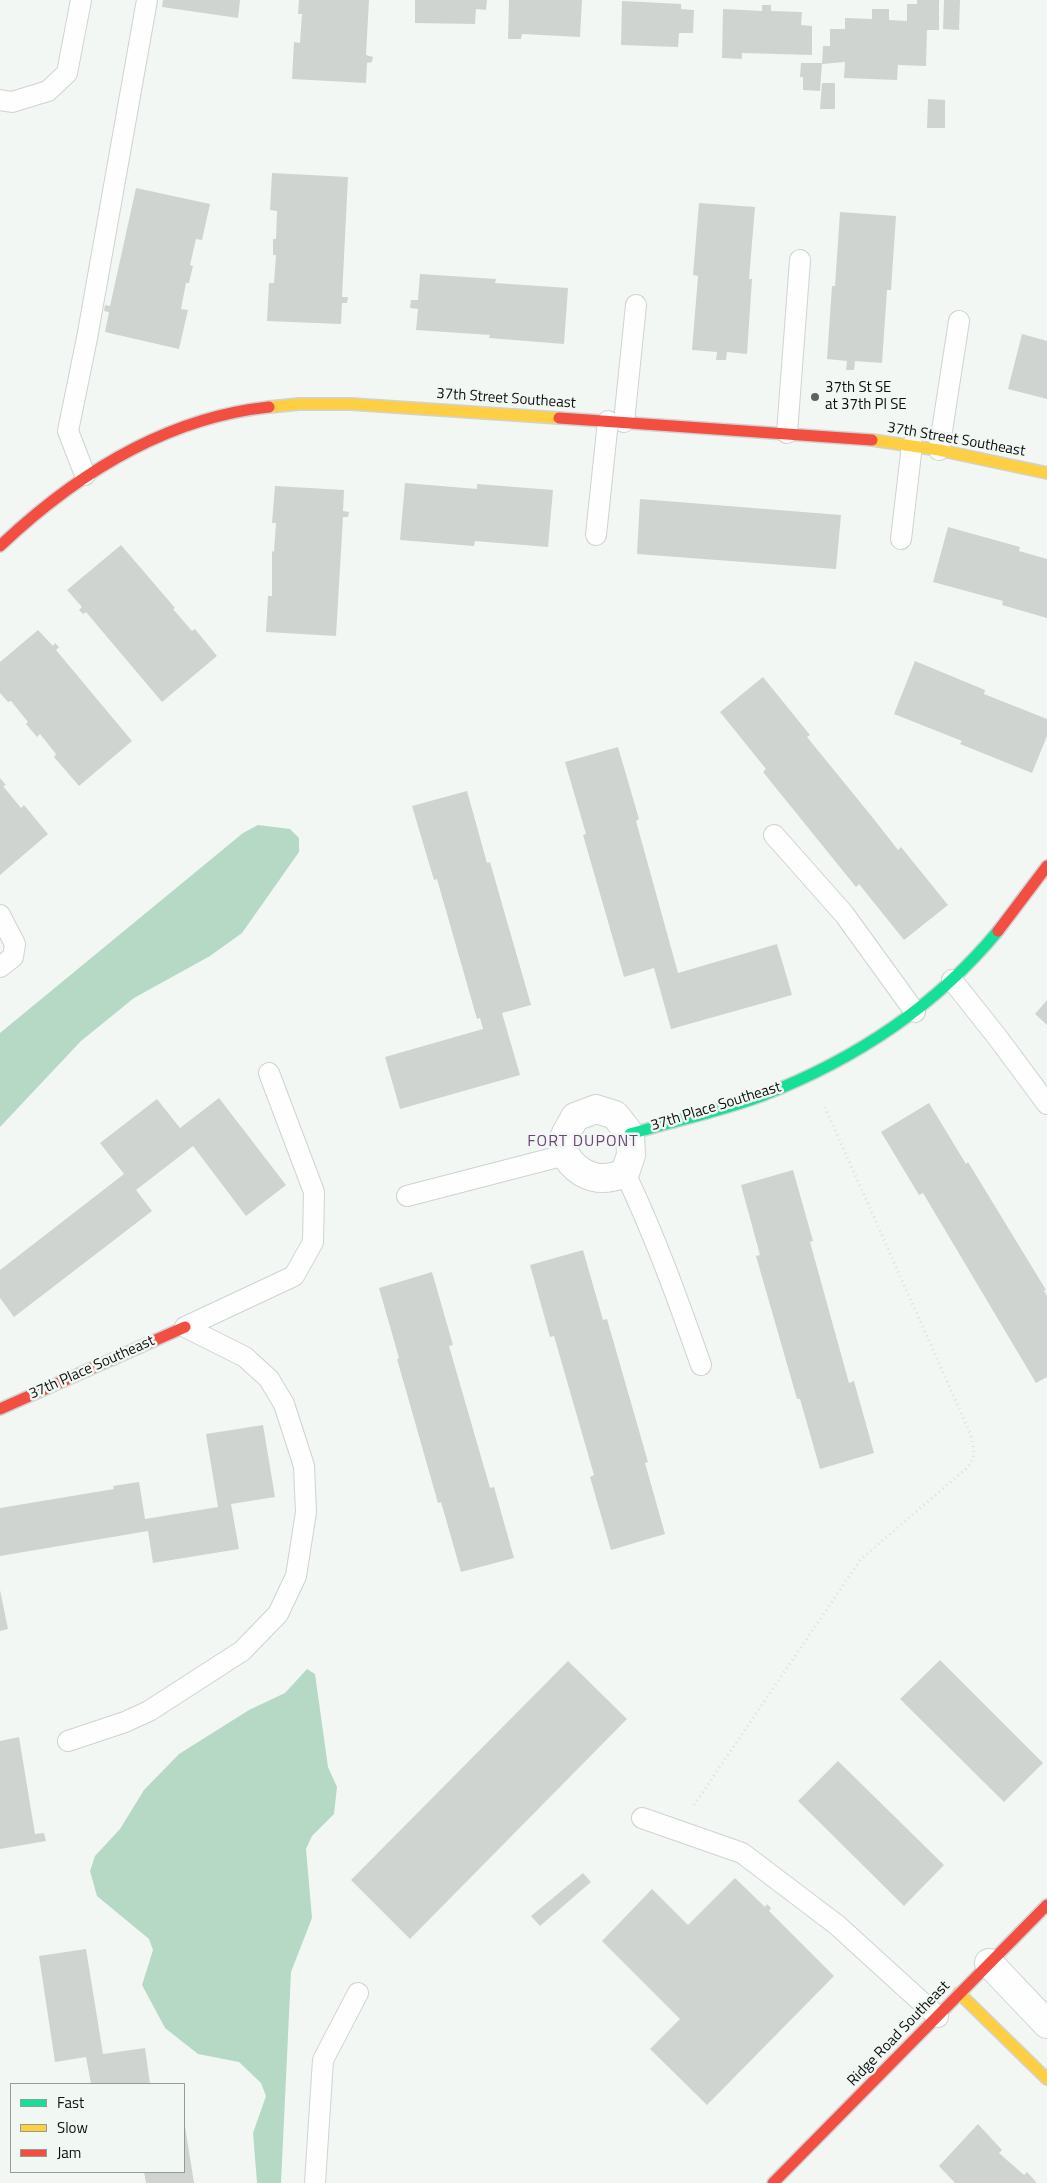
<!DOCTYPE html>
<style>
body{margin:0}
#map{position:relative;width:1047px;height:2183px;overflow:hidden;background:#f2f7f4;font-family:"Titillium Web",sans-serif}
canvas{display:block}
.legend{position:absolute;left:10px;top:2083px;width:175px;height:90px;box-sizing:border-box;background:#f1f8f4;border:1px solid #969b98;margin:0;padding:6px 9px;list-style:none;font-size:15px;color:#0e100f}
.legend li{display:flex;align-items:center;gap:10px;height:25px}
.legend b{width:25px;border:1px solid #969b98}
</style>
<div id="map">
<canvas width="1047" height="2183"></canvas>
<ul class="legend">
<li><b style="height:6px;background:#16e098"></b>Fast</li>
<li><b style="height:6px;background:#ffcf43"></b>Slow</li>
<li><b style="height:6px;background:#f24e42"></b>Jam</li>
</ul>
</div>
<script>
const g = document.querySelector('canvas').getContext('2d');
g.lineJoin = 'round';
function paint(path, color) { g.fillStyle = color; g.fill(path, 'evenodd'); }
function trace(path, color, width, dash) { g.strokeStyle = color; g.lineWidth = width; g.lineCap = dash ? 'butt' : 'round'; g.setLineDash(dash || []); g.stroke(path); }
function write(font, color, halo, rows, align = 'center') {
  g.font = font + ' "Titillium Web",sans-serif'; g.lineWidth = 5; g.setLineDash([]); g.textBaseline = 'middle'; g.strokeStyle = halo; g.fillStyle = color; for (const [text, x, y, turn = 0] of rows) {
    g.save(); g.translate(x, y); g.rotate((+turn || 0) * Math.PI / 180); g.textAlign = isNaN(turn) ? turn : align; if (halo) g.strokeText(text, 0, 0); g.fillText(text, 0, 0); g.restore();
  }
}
paint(new Path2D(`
 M258 825 290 829 299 838V852L242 933 210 956 134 998 81 1041 0 1127V1033L243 833Z
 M307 1669 315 1674 328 1767 337 1787 334 1814 312 1836 306 1849 312 1918 291 1972 281 2183H257L253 2133 266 2096 261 2083 239 2062 198 2054 165 2028 142 1985 153 1950 149 1939 97 1896 90 1871 95 1856 120 1829 144 1790 179 1754 249 1710 285 1693Z`), '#b6d9c5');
paint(new Path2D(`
 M163 0H240L238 18 162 7Z
 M299 0H369L366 55 373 57 372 62 367 63 366 83 292 79 294 42 300 43 302 14H298Z
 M415 0H487L486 10 476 9 475 24 415 23Z
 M509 0H582L580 37 522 34 521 39H508Z
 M917 0H939V30H927L926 66 898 65 897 80 844 78 845 62 822 64 823 46H830V29H845V18L872 19V9H889V20L907 21V4H917Z
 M944 0H960L959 30 943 29Z
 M622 1 681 4V9L694 10 693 33H679L678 47 621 45Z
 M762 5H771V11L802 12 801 25 812 26V55L742 53V59L722 58 723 9 762 11Z
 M801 63H822L820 91 803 90V77H800Z
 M822 83H835V109H820Z
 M928 99 945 100V128H927Z
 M272 173 348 177 342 297H348L347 303H342L341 324 267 321 269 283H274L276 255H273V239H276L277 211 270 210Z
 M136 188 210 204 202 240 196 239 190 265 193 266 189 283H186L181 309 188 310 179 349 105 332 109 312 104 311 105 305 110 306Z
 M699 203 755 207 749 279H752L747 354 727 352 726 360H716L717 352 692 350 698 276 693 275Z
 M840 212 896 216 891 290H887L882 363 855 361 854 370H846L847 361 827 359 832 286H835Z
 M420 274 496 279 495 283 568 288 564 344 489 338 490 335 416 330 418 309 410 308 411 300H418Z
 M1022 334 1047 341V399L1008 389Z
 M405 483 477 489V484L553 490 548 547 475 541 474 546 400 540Z
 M275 486 344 490 343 511 349 512 348 517H343L336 636 266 632 268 596H272V551L274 552 276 523H272Z
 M640 499 841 515 836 569 637 554Z
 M948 527 1020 547 1019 551 1047 559V618L1002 605 1003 601 933 582Z
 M121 545 175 608 173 609 192 631 195 629 217 656 162 702 86 612 83 614 79 610 82 607 67 590Z
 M38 630 53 646 55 643 59 647 56 650 132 741 79 786 54 757 56 754 40 734 37 737 26 724 28 722 11 701 8 702 0 693V662Z
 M915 661 985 690 984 694 1047 719V736L1032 773 960 744 962 741 894 714Z
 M763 677 810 735 807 737 873 818 898 850 901 847 948 905 904 940 859 884 856 887 763 772 766 769 720 712Z
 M618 747 639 819 636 821 678 973 777 944 792 995 671 1029 654 968 624 977 583 835 586 834 565 762Z
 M0 778 6 785 3 786 21 808 24 805 48 834 0 875Z
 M467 791 487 863 490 862 531 1005 502 1013 520 1075 400 1109 385 1057 483 1029 480 1018 477 1019 437 879 434 880 412 806Z
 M1047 1000V1025L1035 1014Z
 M219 1098 286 1185 246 1216 193 1146 136 1190 152 1211 14 1317 0 1298V1270L124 1174 100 1143 157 1099 180 1128Z
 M929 1103 966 1164 968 1162 1046 1290 1044 1291 1047 1296V1377L1036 1383 923 1193 919 1195 881 1132Z
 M793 1170 813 1241 810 1242 849 1383 854 1381 874 1453 820 1469 800 1399H797L756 1256 760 1255 741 1185Z
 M583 1250 603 1320 607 1319 648 1462 645 1463 665 1534 611 1550 590 1477 594 1475 554 1336 550 1337 530 1265Z
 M432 1272 453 1345 449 1346 490 1488 494 1487 514 1558 461 1572 441 1502 438 1503 397 1359 399 1358 379 1288Z
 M263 1425 275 1497 231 1504 239 1549 153 1563 148 1531 0 1556V1508L114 1489 113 1486 139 1482 145 1519 218 1507 206 1434Z
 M0 1590 8 1629 0 1631Z
 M940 1660 1043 1763 1004 1802 900 1699Z
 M568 1661 627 1719 410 1939 351 1880Z
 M19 1737 35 1834 44 1833 46 1841 0 1849V1741Z
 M838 1761 944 1865 904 1906 798 1801Z
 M583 1873 591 1882 540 1926 531 1916Z
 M735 1878 765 1907 767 1904 771 1908 769 1911 834 1976 707 2105 650 2049 680 2019 602 1941 652 1889 688 1925Z
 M86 1949 103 2054 145 2048 150 2084H91L86 2057 55 2062 39 1956Z
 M978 2124 1002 2150 999 2153 1024 2175 1027 2172 1037 2183H955L939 2166Z
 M185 2126 194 2183H146L144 2172H184Z`), '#d0d4d1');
const lane = new Path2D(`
 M0 100 12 102 48 91 67 73 81 0
 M624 422 636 305
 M787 433 800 260
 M939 450 959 321
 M85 475 68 431 87 338 147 0
 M596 535 608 421
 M901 539 912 445
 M774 835 844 914 915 1012
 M0 915 15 944 13 957 0 967
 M952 980 998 1038 1047 1104
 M625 1173C655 1236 678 1300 701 1365
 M407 1196 565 1155
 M185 1327 294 1276 313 1242 314 1192 269 1073
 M68 1741 125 1722 149 1711 242 1651 278 1614 296 1576 306 1512 304 1466 284 1404 269 1379 245 1357 185 1327
 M642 1818 742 1853 837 1925 938 2017
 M315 2183 323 2060 358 1993`);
const street = new Path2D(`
 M596 1109 615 1115 630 1134 631 1155 625 1173C615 1177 605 1180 594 1177 578 1173 559 1156 564 1138 566 1131 572 1124 575 1117Z
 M989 1963 1047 2024`);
const fast = new Path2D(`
 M630 1134C673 1121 718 1112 761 1096 852 1061 935 1007 998 931`);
const slow = new Path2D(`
 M269 407 299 404H351L559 418
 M872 440 939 450 1047 473
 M959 1993 1047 2079`);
const jam = new Path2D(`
 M559 418 872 440
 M0 546C75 475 164 418 269 407
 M998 931 1047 866
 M0 1409 185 1327
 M773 2183 1047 1905`);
trace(lane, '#cfd3d1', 22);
trace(street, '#cfd3d1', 30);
trace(fast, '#cfd3d1', 14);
trace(slow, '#cfd3d1', 14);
trace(jam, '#cfd3d1', 14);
trace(new Path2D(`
 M694 1805 861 1559 967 1468C977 1457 974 1447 970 1433L824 1105`), '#dedfdf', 3, [1, 4]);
trace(lane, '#fdfefd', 20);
trace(street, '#fdfefd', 28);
trace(fast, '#16e098', 11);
trace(slow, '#ffcf43', 11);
trace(jam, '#f24e42', 11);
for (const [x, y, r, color] of [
 [815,397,5,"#5e615f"]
]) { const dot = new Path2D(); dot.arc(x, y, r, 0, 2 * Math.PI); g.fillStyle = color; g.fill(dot); trace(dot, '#f1f8f4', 2); }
write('15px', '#0e100f', '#f1f8f4', [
 ["37th St SE",825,388],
 ["at 37th Pl SE",825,405]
], 'left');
write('15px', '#0e100f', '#f1f8f4', [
 ["37th Street Southeast",506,399,4],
 ["37th Street Southeast",956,440,10],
 ["37th Place Southeast",716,1107,-17],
 ["37th Place Southeast",92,1368,-24],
 ["Ridge Road Southeast",899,2034,-46]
]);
g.letterSpacing = '1px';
write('16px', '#704379', '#f1f8f4', [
 ["FORT DUPONT",583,1142]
]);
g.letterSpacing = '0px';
</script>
